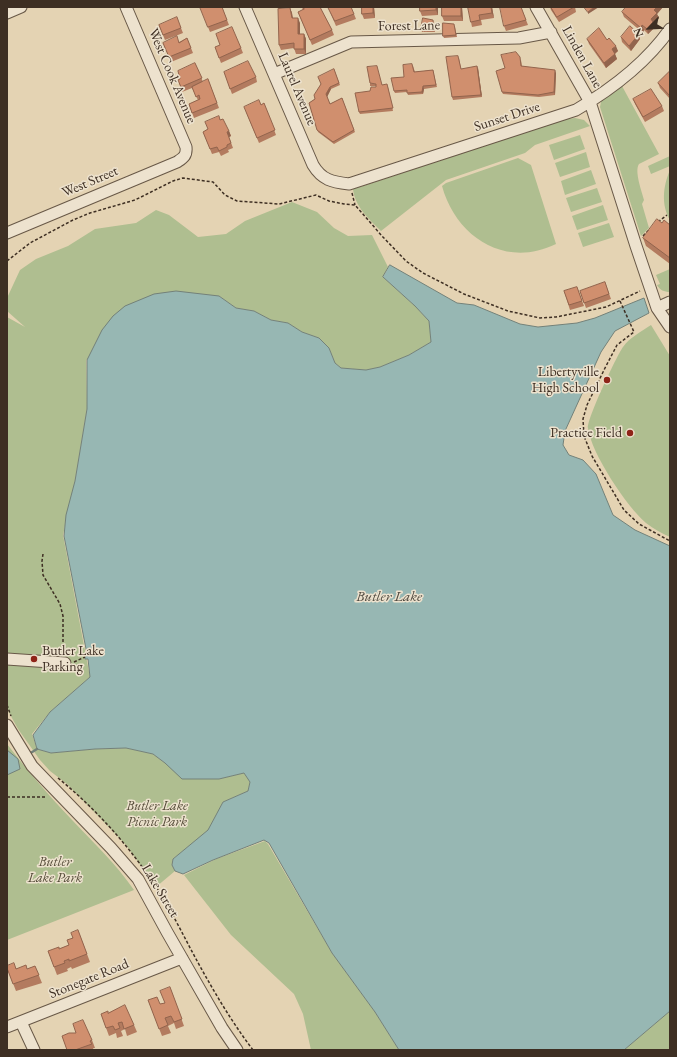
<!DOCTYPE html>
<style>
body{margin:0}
#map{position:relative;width:677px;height:1057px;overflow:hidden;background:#e4d3b3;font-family:"EB Garamond",serif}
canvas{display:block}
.frame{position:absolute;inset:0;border:8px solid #3e2f23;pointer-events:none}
.north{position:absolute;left:629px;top:8px;width:40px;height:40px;-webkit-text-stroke:3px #ede2ce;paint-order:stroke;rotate:246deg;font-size:11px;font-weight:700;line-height:16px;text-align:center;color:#3e2f23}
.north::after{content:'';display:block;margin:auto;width:14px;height:18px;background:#3e2f23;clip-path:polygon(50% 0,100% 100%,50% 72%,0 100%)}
</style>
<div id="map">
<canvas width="677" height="1057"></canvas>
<div class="frame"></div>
<div class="north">N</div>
</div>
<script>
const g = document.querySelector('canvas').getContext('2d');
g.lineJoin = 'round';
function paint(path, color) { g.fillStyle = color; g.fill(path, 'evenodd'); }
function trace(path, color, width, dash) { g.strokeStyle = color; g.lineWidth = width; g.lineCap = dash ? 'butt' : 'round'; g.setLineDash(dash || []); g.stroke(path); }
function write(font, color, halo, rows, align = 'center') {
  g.font = font + ' "EB Garamond",serif'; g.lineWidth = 3; g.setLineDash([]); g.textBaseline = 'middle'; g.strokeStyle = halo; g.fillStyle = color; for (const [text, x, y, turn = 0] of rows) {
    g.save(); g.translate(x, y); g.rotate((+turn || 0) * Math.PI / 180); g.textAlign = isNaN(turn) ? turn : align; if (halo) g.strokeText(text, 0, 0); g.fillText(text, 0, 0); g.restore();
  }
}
paint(new Path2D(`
 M622 86 659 154 639 164C634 171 642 192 644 200L642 204 649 228 641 236 600 107 601 102 600 101Z
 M575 118 584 120 590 126 535 145 525 153 446 180 381 231C369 219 355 207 353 189L354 188 360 187 566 119Z
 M580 135 585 149 554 160 549 145Z
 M586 152 590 167 560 177 555 163Z
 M670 156V166L651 174 648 166Z
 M518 158 531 165 556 244C505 269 456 237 442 186L446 183Z
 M591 170 596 184 565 195 561 181Z
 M670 170V220C661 205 663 186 670 170Z
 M597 188 602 202 571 212 566 198Z
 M292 202 317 212 334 228 348 236 372 235 388 267 383 277 415 306 429 321 431 342 409 355 380 367 366 370 341 368 335 363 329 348 319 338 302 332 288 323 271 320 254 311 236 308 219 296 86 360 87 409 75 481 63 535 90 677 50 712 32 734 37 749 51 753 95 749 126 748 153 754 165 763 219 779 244 773 250 782 248 791 223 802 208 831 173 859 172 865 175 871 156 887 126 845 100 818 67 784 50 771 40 760 18 729 7 709V317L25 327 7 311V298L20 270 36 259 68 246 95 229 136 223 156 210 169 215 198 237 226 234 245 221Z
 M603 205 608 220 577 230 572 216Z
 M609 223 614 237 583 247 578 233Z
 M670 269V292C664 292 660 290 657 285L660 284 656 275Z
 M651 325 670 356V537C661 533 654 529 646 523 627 507 591 453 588 428 587 419 616 357 623 347 629 338 642 331 651 325Z
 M7 744C28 771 49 796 73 821 94 843 116 864 134 890L7 940Z
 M265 841 268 844 332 953 375 1012 399 1050H311L303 1014 294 994 231 935 184 875 216 859Z
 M670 1011V1050H624Z`), '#afbe90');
const water = new Path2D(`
 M390 265 457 303 474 305 520 324 538 327 577 323 595 318 644 298 649 313 615 331 601 352 565 431 563 445 569 455 583 460 596 474 613 515 635 530 670 546V1011L624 1050H399L375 1012 332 953 269 843 264 840 213 860 183 874 175 871 172 865 173 859 208 830 223 802 248 791 250 782 244 773 219 779H182L165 763 153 754 126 748 95 749 51 753 37 749 33 735 50 712 90 677 88 659H85V655L87 654 64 536 66 515 75 481 87 409V360L102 330 113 316 125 306 154 294 176 291 219 296 236 308 254 311 271 320 288 323 302 332 319 338 329 348 335 363 341 368 366 370 380 367 409 355 431 342 429 321 415 306 383 277Z
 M7 750 18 759 20 769 7 775Z`);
paint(water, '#97b7b3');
trace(water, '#738179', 1);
trace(new Path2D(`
 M29 754 37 749`), '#738179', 2.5);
const minor = new Path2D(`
 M245 7 313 165C322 180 332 182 349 184L576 110C612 89 646 63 670 29
 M536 7 590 102 636 246 657 308
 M7 13 21 7
 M274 74 351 42 519 38 551 32
 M7 233 177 162C183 158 187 156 186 147L126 7
 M670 302 657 308 670 327
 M7 659 65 663
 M7 725 32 766 111 848 138 879 167 932 222 1028 237 1050
 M21 1022 34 1050
 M7 1027 182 958`);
trace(minor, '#685847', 13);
trace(new Path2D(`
 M352 193 355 205
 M658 222 667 215
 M643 236 649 230
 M7 261 30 243 73 220 90 213 135 200 173 181 183 178 213 182 225 195 237 201 279 204 316 195 329 201 344 204 355 205 382 236 406 261 423 273 464 294 508 311 540 318 556 317 606 307 640 291
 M620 301 634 332 617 345 605 368 587 405 583 419 584 436 592 456 624 510 639 524 670 541
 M43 554 42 561 43 575 60 604 63 616V653
 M74 662 85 657
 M7 705 11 716
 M58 778C90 804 119 835 143 868
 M7 797H47
 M149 876C167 902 181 931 196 959 213 990 231 1021 253 1050`), '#3e2f23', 1.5, [3, 2]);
trace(minor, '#ede2ce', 11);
paint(new Path2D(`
 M200 7H222L229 25 210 32Z
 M302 7H320L332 30 334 35 312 45 298 12 303 10Z
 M328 7 354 14 356 19 336 26Z
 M362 7H374L375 18 364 19 362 14Z
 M438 7V15L422 16 420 11Z
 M442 7H462L463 21H444L442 16Z
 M468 7H492L494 18 481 20 482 25 472 27Z
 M521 7 528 25 506 31 504 26Z
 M550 7H575L576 12 559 22 551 10Z
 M642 7H663L657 14 659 18 654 23 655 27 648 34 644 30 643 33 624 17 622 12 641 8Z
 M290 8 292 13 293 18 300 23V34H304L306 39V54H296L294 48 281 50 279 45Z
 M433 20 435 32H422L421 29Z
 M159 25 181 28 183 33 165 40Z
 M455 27 457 37 444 38 443 36Z
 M621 37 640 39 631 51 622 42Z
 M187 38 193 53 171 62 163 43 179 42Z
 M587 39 607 40 618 51 615 54 617 59 606 68 589 44Z
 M215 47 241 48 243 53 221 63Z
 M459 58 461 69 478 68 482 97 453 100 452 97Z
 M521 60 522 66 556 73 555 95 539 97 503 94 502 92 505 68Z
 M195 63 203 82 208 79 219 108 194 118 189 104 198 100 192 88 182 92 178 80 180 79Z
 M413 66 415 72 433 70 437 87 424 89 423 94 408 95 407 92 395 93 394 91Z
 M334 69 340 85 331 89 327 97 330 104 342 98 355 132 334 144 318 132 309 103 315 99 321 84Z
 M670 71V99L660 88 658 83Z
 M224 72 256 77 257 82 232 94Z
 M370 83 382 85 388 87 393 111 360 114 359 112 370 91 376 87V86H370Z
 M633 99 662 106 664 111 645 122 635 104Z
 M264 103 276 135 259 143 246 112 261 105Z
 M220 120 229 131 231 136 229 137 233 148 228 150 229 152 221 156 219 152 212 154 203 132 208 129Z
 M662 223 670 225V264L646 246 643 238Z
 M605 282 611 299 586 308 580 291Z
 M577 287 584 306 570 310 564 291Z
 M78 930 90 962 72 969 71 967 67 969 68 971 57 975 48 951 59 949 69 945 72 938Z
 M35 966 42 983 16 991 7 968 27 969Z
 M170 987 184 1026 176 1029 174 1023 168 1026 171 1033 162 1036 148 1000 160 1004 165 1003Z
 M108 1013 134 1025 137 1032 127 1036 125 1029 121 1031 123 1036 117 1038 116 1033 109 1036 101 1014Z
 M62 1036 92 1040 95 1048H93L94 1050H67Z`), '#b37b5f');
paint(new Path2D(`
 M373 7H374L375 18 373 13Z
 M436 7H438V15L436 10Z
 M461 7H462L463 21 461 16Z
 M491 7H492L494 18 492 13Z
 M594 7H599L588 14V12Z
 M657 7H663L657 14 659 18 654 23 655 27 648 34 647 29 654 10Z
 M290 8 292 13 293 23Z
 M298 18 300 23V39L298 34Z
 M642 25 644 30 643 33 641 28Z
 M304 34 306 39V54L304 49Z
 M639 34 640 39 631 51 629 46Z
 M616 46 618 51 614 54 612 49Z
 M615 54 617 59 606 68 604 63Z
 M477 66 478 68 482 97 481 95Z
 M555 70 556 73 555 95 554 92Z
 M423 86 424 89 423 94 422 92Z
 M330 87 331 89 327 97 326 94Z
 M229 131 231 136 229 137 227 132Z`), '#92644d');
const building = new Path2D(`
 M200 7H222L227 20 208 27Z
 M302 7H320L332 30 310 40 298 12 304 9Z
 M328 7H351L354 14 335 21Z
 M362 7H373V13L362 14Z
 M420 7H436V10L420 11Z
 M442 7H461V16H442Z
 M468 7H491L492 13 479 15 480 20 471 22Z
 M500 7H521L526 20 504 26Z
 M551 7H574L557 17Z
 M584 7H594L588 12Z
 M626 7H640L641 8 642 7H657L654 10 657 13 651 19 653 22 647 29 642 25 641 28 622 12Z
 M290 8 292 18H298V34H304V49H294V43L279 45 278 9Z
 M177 17 181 28 163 35 159 25Z
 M423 18 433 20 434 30 421 29Z
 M443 23 454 24 456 35 443 36Z
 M630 26 639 34 629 46 621 37Z
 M232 27 241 48 219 58 215 47 220 45 216 34Z
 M599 28 607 40 609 38 616 46 612 49 615 54 604 63 587 39Z
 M177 36 179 43 187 38 191 48 169 57 163 43Z
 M516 52 520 57 521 66 555 70 554 92 538 95 502 92 496 71 505 68 501 55Z
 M458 56 461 69 477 66 481 95 452 97 446 57Z
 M248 61 256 77 230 89 224 72Z
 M195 63 202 78 181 87 178 80 180 79 178 71Z
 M412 64 414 72 433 70 436 85 423 86 422 92 407 93V90L394 91 391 78 404 77 403 65Z
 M377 66 382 85 387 84 393 108 359 112 355 93 370 91 371 87H376V84L370 83 367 67Z
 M334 69 339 83 330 87 326 94 330 104 342 98 354 130 333 142 317 130 309 103 315 99 314 95 321 84 318 77Z
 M670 71V96L658 83Z
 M208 79 217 103 192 113 189 104 200 99 199 95 196 97 192 87Z
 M651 89 662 106 643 117 633 99Z
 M259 100 261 105 264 103 275 130 257 138 244 107Z
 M219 116 220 120 223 119 229 131 227 132 231 143 227 145V147L219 151 217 147 210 149 203 132 208 129 205 122Z
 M657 219 662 223 664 220 670 225V258L643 238Z
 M605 282 609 294 584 303 580 291Z
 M577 287 582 301 569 305 564 291Z
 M78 930 87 954 69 961V959L64 961 65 963 54 967 48 951 59 947V949L69 945 67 940 73 938 71 933Z
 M14 963 16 969 26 965 27 969 35 966 39 975 13 984 7 968V966Z
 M170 987 182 1019 174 1022 171 1016 165 1018 168 1025 159 1029 148 1000 157 997 160 1004 165 1003 160 991Z
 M125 1005 134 1025 124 1029 122 1022 118 1023 120 1028 115 1030 113 1026 106 1028 101 1014 108 1011V1013Z
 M83 1020 92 1040 90 1041 92 1044 75 1050H67L62 1036 69 1033H76L73 1024Z`);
paint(building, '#d08f6e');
trace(building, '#92644d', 1);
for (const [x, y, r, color] of [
 [607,380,4,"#8f2418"],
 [630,433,4,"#8f2418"],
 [34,659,4,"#8f2418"]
]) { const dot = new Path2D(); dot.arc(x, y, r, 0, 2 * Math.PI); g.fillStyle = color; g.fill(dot); trace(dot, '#ede2ce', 1.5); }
write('14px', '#3e2f23', '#ede2ce', [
 ["Forest Lane",409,26,-1],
 ["Linden Lane",582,57,61],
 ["West Cook Avenue",172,76,67],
 ["Laurel Avenue",297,89,67],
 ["Sunset Drive",507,117,-18],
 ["West Street",90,182,-23],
 ["Lake Street",160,891,59],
 ["Stonegate Road",89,979,-22]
]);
write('14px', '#3e2f23', '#ede2ce', [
 ["Libertyville",599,372],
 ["High School",599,388],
 ["Practice Field",622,433],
 ["Butler Lake",42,651,"left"],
 ["Parking",42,667,"left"]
], 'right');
write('italic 14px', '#554c39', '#ede2ce', [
 ["Butler Lake",157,806],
 ["Picnic Park",157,822],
 ["Butler",55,862],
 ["Lake Park",55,878]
]);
write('italic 15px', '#504a40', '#ede2ce', [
 ["Butler Lake",389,597]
]);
</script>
